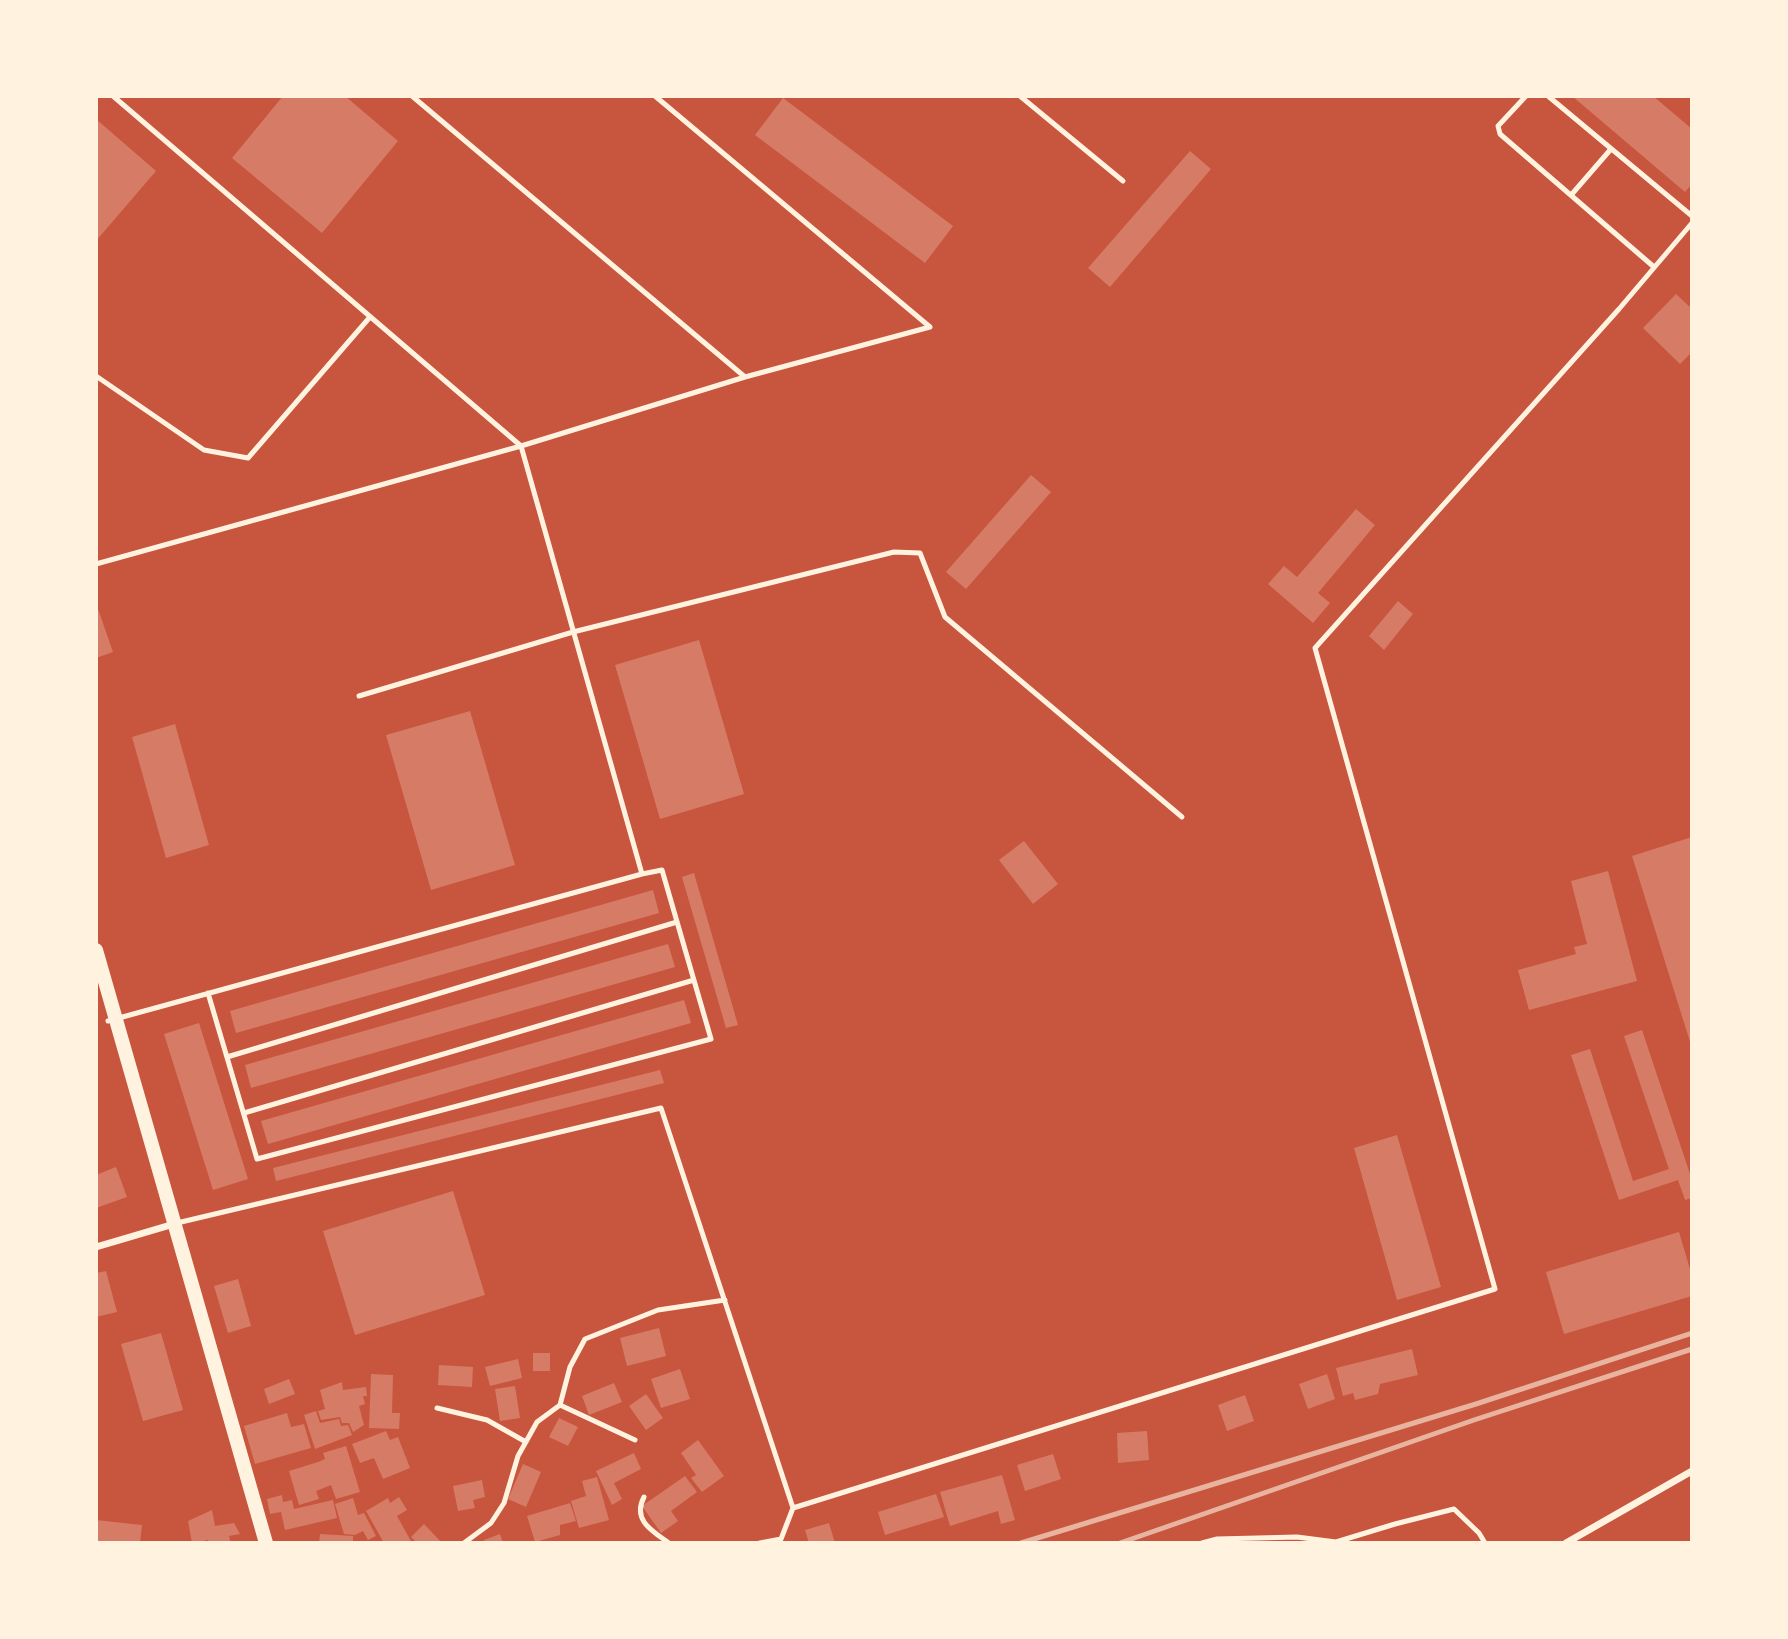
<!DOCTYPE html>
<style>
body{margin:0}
#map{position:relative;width:1788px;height:1639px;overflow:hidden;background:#c8553d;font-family:Georgia,serif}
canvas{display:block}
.frame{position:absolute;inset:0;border:98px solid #fff3e0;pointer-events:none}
</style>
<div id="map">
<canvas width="1788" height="1639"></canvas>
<div class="frame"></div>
</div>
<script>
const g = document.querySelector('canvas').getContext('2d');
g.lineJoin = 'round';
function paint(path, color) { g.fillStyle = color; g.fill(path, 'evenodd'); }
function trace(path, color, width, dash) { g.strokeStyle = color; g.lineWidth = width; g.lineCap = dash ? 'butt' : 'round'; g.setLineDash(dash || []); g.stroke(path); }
paint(new Path2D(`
 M283 96H345L398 141 322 233 232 158Z
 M1572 96H1653L1692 129V184L1685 192Z
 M783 98 953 226 925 263 755 135Z
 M96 119 156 171 96 241Z
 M1190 151 1211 169 1110 287 1088 268Z
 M1676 294 1692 309V352L1680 364 1643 328Z
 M1031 475 1051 492 966 589 946 572Z
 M1356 509 1375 525 1318 593 1330 603 1313 623 1268 584 1284 566 1297 577Z
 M1398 601 1413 614 1384 650 1369 636Z
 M96 603 113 652 96 658Z
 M699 640 744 794 660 819 615 665Z
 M470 711 515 865 431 890 386 735Z
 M175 724 209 845 166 858 132 737Z
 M1692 837V1045H1691L1632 856Z
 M1024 841 1058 884 1033 904 999 860Z
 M1608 871 1637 981 1529 1010 1518 970 1576 954 1574 947 1587 944 1571 881Z
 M694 873 738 1025 726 1028 682 877Z
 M653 890 659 913 236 1033 230 1011Z
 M668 944 675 967 251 1088 245 1065Z
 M684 1000 691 1023 268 1144 261 1121Z
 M199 1023 248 1179 213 1190 164 1034Z
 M1642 1030 1692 1180V1198L1685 1200 1678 1180 1619 1200 1571 1055 1590 1049 1633 1181 1669 1169 1624 1036Z
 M660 1070 664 1083 276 1181 273 1168Z
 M1397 1135 1441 1287 1397 1300 1354 1148Z
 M116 1167 127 1197 96 1208V1175Z
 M453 1191 485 1295 355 1335 323 1231Z
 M1679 1232 1692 1276V1296L1564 1334 1546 1272Z
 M106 1271 117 1312 96 1317V1273Z
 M238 1279 251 1326 228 1333 214 1286Z
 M659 1328 666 1356 627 1366 620 1338Z
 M161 1333 183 1410 143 1421 121 1344Z
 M1412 1349 1418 1375 1380 1384 1378 1394 1355 1400 1353 1393 1343 1396 1336 1368Z
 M533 1353H550V1371H533Z
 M518 1359 522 1378 490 1386 485 1367Z
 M439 1365 473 1367 472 1387 438 1385Z
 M680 1369 690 1399 661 1408 651 1379Z
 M371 1374 393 1375 392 1413H400L399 1429 369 1428Z
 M1327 1374 1335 1399 1308 1409 1299 1384Z
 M289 1379 295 1394 269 1404 264 1389Z
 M342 1382 343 1390 366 1387 367 1396H363L365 1404 359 1406 364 1425 353 1432 349 1423H342L340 1417 321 1420 318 1411 325 1409 320 1390Z
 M614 1383 622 1402 589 1415 582 1396Z
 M515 1386 520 1418 500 1421 495 1389Z
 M646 1394 663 1418 646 1430 629 1406Z
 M1245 1395 1254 1421 1227 1431 1218 1405Z
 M316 1411 320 1423 339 1419 341 1426 348 1425 352 1435 315 1449 304 1415Z
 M287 1413 291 1427 304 1424 311 1448 255 1464 244 1426Z
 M559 1418 578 1427 568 1446 549 1437Z
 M386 1431 390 1440 398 1437 410 1468 383 1479 374 1458 360 1463 352 1444Z
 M1147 1431 1149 1460 1118 1463 1117 1433Z
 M698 1440 724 1476 702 1492 691 1478 696 1475 681 1453Z
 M346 1446 360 1492 336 1499 331 1485 316 1491 319 1499 299 1505 289 1471 318 1462 325 1459 323 1453Z
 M634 1453 641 1469 614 1483 622 1499 612 1505 596 1471Z
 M1053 1454 1061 1479 1025 1491 1017 1465Z
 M523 1464 541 1472 526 1507 508 1499Z
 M1002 1475 1015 1520 1001 1524 998 1511 950 1526 940 1492Z
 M685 1476 697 1492 671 1511 678 1521 661 1533 642 1506Z
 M597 1477 609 1520 579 1528 571 1501 586 1496 582 1481Z
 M482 1480 485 1497 473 1500 475 1508 458 1511 453 1486Z
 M936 1494 944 1517 885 1535 878 1512Z
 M282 1495 283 1502 292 1500 294 1509 333 1500 337 1518 285 1530 281 1512 270 1514 267 1499Z
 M399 1497 407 1510 397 1516 412 1543H384L366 1511 388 1498 390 1503Z
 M353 1498 358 1515 364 1513 376 1536 368 1540 363 1531 355 1535 344 1534 335 1504Z
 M570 1503 576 1521 560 1525V1535L535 1542 527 1516Z
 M212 1510 215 1526 234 1523 240 1534 229 1536 231 1543H209L208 1540 192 1543 188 1521Z
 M96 1520 142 1525 140 1543H96Z
 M829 1523 835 1543H809L805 1530Z
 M424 1524 442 1543H417L411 1537Z
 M320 1534 353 1536V1543H319Z
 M500 1534 503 1543H485L484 1540Z`), '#d67c66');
trace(new Path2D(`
 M113 96 521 446 642 874
 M412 96 745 377
 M1020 96 1123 181
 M1526 96 1498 126 1500 134 1654 267
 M1548 96 1692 216
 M1572 194 1611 149
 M96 376 204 450 248 458 370 317
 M96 564 521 446 745 377 930 327 655 96
 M359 696 573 632 894 552 920 553 945 617 1182 817
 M108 1021 642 874 662 870 711 1039 257 1159 208 993
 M227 1057 677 922
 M244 1113 694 980
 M177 1223 661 1108 793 1508 781 1539 760 1543
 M560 1405 635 1440
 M437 1408 487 1420 526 1442
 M644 1497C632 1520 652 1531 669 1543
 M793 1508 1495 1289 1315 648 1619 309 1692 223
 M464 1543 491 1523 504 1503 518 1456 537 1422 560 1405 570 1367 585 1339 658 1310 725 1300
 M1202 1543 1217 1539 1297 1537 1336 1542 1395 1524 1454 1509 1479 1533 1485 1543`), '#fff3e0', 5);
trace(new Path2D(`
 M96 1247 174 1224
 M1566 1543 1692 1471`), '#fff3e0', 7);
trace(new Path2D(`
 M96 950 266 1543`), '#fff3e0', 14);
trace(new Path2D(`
 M1021 1543 1476 1404 1692 1333
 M1120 1543 1474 1420 1692 1349`), '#e9b49f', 5);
</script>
